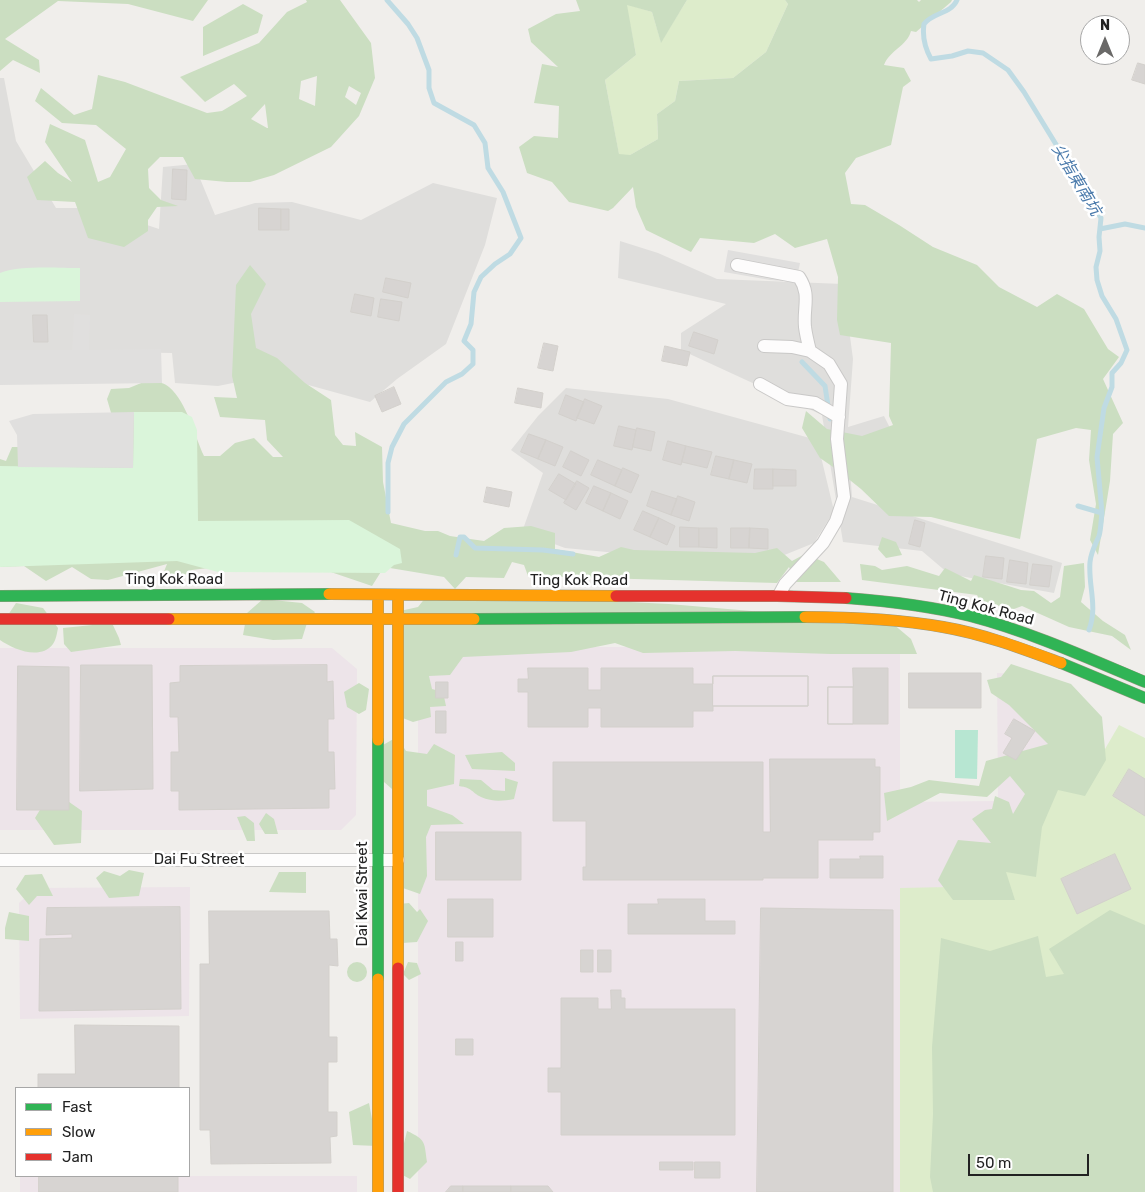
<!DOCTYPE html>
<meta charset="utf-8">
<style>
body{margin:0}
#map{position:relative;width:1145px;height:1192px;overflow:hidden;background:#f0eeeb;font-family:Rubik,sans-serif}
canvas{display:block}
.legend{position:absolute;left:15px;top:1087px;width:175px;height:90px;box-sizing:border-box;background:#fff;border:1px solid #a7a7a7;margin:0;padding:6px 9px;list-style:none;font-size:15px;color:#222}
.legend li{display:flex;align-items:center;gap:10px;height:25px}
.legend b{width:25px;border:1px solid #a7a7a7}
.north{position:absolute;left:1080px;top:15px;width:50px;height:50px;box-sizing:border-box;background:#fff;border:1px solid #a7a7a7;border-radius:50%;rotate:0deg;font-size:14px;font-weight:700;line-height:20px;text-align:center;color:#222}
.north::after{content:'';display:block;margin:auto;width:18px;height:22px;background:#6a6968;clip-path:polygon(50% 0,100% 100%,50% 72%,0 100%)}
.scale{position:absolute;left:968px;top:1154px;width:121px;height:22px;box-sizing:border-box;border:2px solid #222;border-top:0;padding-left:6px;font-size:15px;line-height:18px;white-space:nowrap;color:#222;-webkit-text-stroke:4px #fff;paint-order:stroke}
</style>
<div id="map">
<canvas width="1145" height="1192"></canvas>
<ul class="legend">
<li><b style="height:6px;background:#30b455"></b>Fast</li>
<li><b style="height:6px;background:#ff9f0a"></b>Slow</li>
<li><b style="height:6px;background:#e5322d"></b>Jam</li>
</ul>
<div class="north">N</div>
<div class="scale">50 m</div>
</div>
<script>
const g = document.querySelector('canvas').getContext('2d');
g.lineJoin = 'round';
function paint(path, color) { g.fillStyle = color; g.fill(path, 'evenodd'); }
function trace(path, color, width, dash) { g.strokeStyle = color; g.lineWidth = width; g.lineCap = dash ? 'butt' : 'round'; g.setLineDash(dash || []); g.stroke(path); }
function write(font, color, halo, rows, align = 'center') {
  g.font = font + ' Rubik,"Noto Sans TC",sans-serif'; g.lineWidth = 5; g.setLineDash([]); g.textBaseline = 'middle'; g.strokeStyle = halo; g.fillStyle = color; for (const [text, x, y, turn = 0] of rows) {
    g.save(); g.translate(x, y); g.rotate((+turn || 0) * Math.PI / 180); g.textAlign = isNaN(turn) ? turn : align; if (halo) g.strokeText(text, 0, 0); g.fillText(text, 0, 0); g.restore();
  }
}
paint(new Path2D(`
 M0 78H4L16 141 56 208H96L159 229 163 167 194 164 215 215 255 203 292 202 361 220 433 183 497 198 485 245 446 344 397 379 370 402 272 375 218 386 175 383 172 353 0 350Z
 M620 241 658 253 717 279 843 284 853 359 848 427 884 416 899 446 848 441 852 497 1062 563 1054 593 949 574 922 551 843 542 822 415 681 350V333L726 304 618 278Z
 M566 388 668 399 817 440 834 511 814 543 777 558 638 555 565 548 522 532 543 473 511 450 538 416Z`), '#dfdedc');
paint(new Path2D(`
 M443 647H900V802L998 801 997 673 1016 674 1073 702 998 886 900 889V1192H418V668Z
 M0 648H332L357 669 356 815 341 830H0Z
 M190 887 189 1016 20 1019 19 903 35 888Z
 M20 1176H357V1192H20Z`), '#ede4e9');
paint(new Path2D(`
 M687 0H785L788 4 766 52 733 78 679 81 675 101 657 114 658 139 630 155H619L605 80 636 55 626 4 652 12 661 42Z
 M1119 725 1145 738V1192H900V888L998 886 1068 738 1098 761Z`), '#ddeccb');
paint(new Path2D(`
 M0 0H208L193 21 128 4 58 1 5 39 39 60 40 73 13 60 0 71Z
 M306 0H340L371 43 375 78 359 116 331 147 274 175 250 182H227L195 179 183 157H160L148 169 149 188 161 200 178 206 157 207 148 220V231L124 247 88 238 75 202 37 200 27 177 45 161 58 173 72 182 45 142 50 124 85 140 98 182 110 177 126 149 96 125 62 123 35 101 41 88 74 115 92 109 98 75 125 82 207 113 222 111 247 96 234 84 205 102 180 77 259 43 287 12 307 2ZM317 76 315 106 299 99 301 81ZM349 86 361 93 356 105 345 97ZM265 104 268 128H267L251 119Z
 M576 0H687L661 43 652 12 627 5 636 55 605 80 619 154 630 155 658 139 657 114 675 101 679 81 733 78 766 52 788 4 785 0H917L919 2 921 0H952L951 2 916 32 911 31C907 46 890 50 884 65L904 68 911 81 903 87 891 145 856 158 845 173 851 204 865 205 899 225 933 247 977 265 999 287 1037 307 1057 294 1084 309 1108 349 1119 357 1103 379 1123 423 1113 434 1110 481 1098 555 1090 540 1096 504 1089 460 1091 430 1076 428 1037 439 1020 539 931 517 889 516 861 489 836 469 820 458 802 428 806 411 827 429 862 436 893 425 889 416 891 343 840 335 837 320 838 277 827 239 795 248 775 234 754 243 700 238 691 252 646 230 636 207 633 187 613 208 608 211 569 202 552 182 527 173 519 147 534 136 558 138 559 106 534 103 542 64 558 67 531 42 528 29 556 14 580 11Z
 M243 4 263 15 258 33 203 56V27Z
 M250 265 266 284 251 314 256 348 277 358 305 383 331 400 335 435 343 445 356 446 355 432 382 447 383 482 391 523 425 531H438L450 536 484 541 504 528 531 526 555 533V549L599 557 621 547 634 550 755 553 777 548 792 561 805 554 824 562 841 582H796L789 567 777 583 528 576 524 565 512 562 504 578 466 577 455 589 444 577 384 567 372 586 319 568 216 567 192 570 180 578 161 579 167 564 108 580 91 579 72 567 46 581 24 566 0 567V459L6 461 12 447H36L112 416 107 399 111 389 129 388 151 379C157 382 165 383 169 387 187 402 194 435 204 456H220L235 443 254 438 273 457H283L267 440 265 420 220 417 214 397 237 398 232 376 236 285Z
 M882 537 896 542 902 555 886 558 878 549Z
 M1084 563 1085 587 1081 602 1103 621 1125 635 1131 650 1112 636 1069 627 1022 606 1014 609 981 602 977 595 862 580 860 564 875 566 882 570 907 566 939 576 945 568 971 581 974 575 1021 590 1034 591 1051 603 1060 597 1064 566Z
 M430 592 669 604 892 623 911 639 917 654H831L735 651 643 653 615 643 571 652 463 657 450 675 429 676 432 689 443 692 446 706 430 707 431 717 413 722 395 715 400 611 418 607Z
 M263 599 302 603 315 612 307 623 302 639 273 640 243 635 247 613Z
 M16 603 43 608 58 628C57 633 56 640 53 644 40 661 13 649 0 640V620L8 615Z
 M112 623 119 638 121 645 71 652 64 644 63 628Z
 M1011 664 1071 684 1102 717 1106 760 1085 796 1058 790 1042 827 1036 877 1006 872 1015 900H953L938 880 958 840 991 843 972 819 985 810 992 809 995 796 1009 802 1013 814 1025 794 1010 776 987 797 940 793 887 821 884 793 911 787 929 780 979 786 986 761 1048 744 1009 705 991 693 987 680 1001 677Z
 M359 683 369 689 366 710 359 714 347 707 344 692Z
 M397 737 406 751 427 754 434 744 455 755 454 784 427 790V806L452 815 464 824 431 825 426 837 427 876 420 894 400 887 392 789 384 782 383 745Z
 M502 752 515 763V771L472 769 465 755Z
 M505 778 518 782 514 799C503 801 492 802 481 797 471 792 473 788 459 786L460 779 481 780 493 790 505 791Z
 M49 795 62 797 82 811 81 843 54 845 35 818Z
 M266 813 274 819 278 834H265L259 824Z
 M245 816 254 823 255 841H247L237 817Z
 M129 870 144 873 139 896 109 898 96 878 104 871 120 876Z
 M279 872H306V893L269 892Z
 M42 874 53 896H37L29 905 16 889 25 875Z
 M409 903 417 912 420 909 428 921 417 942 402 943 399 904Z
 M1110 910 1145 925V1192H933L930 1177 933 1114 932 1047 941 938 990 951 1038 936 1046 977 1064 974 1049 949Z
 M9 912 29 916V941L5 939V928Z
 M408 962 417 963 421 974 409 980 403 974Z
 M347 972a10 10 0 1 1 20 0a10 10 0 1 1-20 0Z
 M369 1103 377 1146 353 1145 349 1112Z
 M407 1131C427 1140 424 1143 427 1162L410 1179 397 1172Z`), '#cbdec1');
paint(new Path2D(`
 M80 268V301L0 302V273C18 265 59 268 80 268Z
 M134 412H182L192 417 197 430 198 521 349 520 400 549 402 563 394 565 385 573 218 572 177 561 0 567V466L133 468Z`), '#daf5da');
paint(new Path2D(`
 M955 730H978L977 779 955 778Z`), '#b7e6d2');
paint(new Path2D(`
 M728 250 800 263 796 282 770 280 724 272Z
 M74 314 90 315 89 350 161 349 162 383 0 385V350H72Z
 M134 412 133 468 18 467 17 435 9 421 33 414Z`), '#e0dfde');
trace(new Path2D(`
 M387 0 408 24 417 38 429 70V88L434 103 474 125 485 143 488 168 503 192 521 238 510 254 495 264 481 277 474 292 471 324 464 341 473 350V364L462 374 446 382 404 424 392 447 388 463V512
 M957 0C951 14 933 12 924 24 922 37 925 48 931 59L952 56 968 51 983 53 1008 70 1024 92 1101 218 1099 237 1100 251 1096 267 1097 280 1102 296 1116 319 1127 350 1121 363 1112 373V387L1104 408 1097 457 1102 513
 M1100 229 1125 224 1145 228
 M802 362 825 386 830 419
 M1078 506 1102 513C1101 520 1101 529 1099 536 1095 545 1091 552 1090 562 1088 586 1098 606 1089 630
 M456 555 460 537H464L475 548 543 550 573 554`), '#bfdbe3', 5);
const building = new Path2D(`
 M1138 63 1145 65V84L1132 80Z
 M173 169 187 170 186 200 172 199Z
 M259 208 281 209V230H259Z
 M281 209H289V230H281Z
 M386 278 411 283 408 298 383 292Z
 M355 294 374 298 371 316 351 312Z
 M381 299 402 302 399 321 378 317Z
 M33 315H47L48 342H34Z
 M694 332 718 340 714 354 689 346Z
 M544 343 558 346 553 371 538 368Z
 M665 346 690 352 687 366 662 361Z
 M394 387 401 404 382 412 375 396Z
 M518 388 543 393 541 408 515 403Z
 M566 395 584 402 576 421 559 414Z
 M585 399 602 406 594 424 577 418Z
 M619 426 636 430 632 450 614 446Z
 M637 428 655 432 651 451 633 447Z
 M529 434 546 440 538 459 521 452Z
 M546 440 563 447 555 466 538 459Z
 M668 441 686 446 681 465 663 460Z
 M686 446 712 452 707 468 682 462Z
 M571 451 589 460 581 476 563 467Z
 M716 456 734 460 729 479 711 475Z
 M598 460 622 470 615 486 591 475Z
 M734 460 752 464 747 483 729 479Z
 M623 468 639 475 631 493 615 486Z
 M755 469H773V489H754Z
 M773 469 796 470V486H773Z
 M559 474 576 484 566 500 549 490Z
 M577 481 589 488 576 510 564 503Z
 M594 486 611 493 603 511 586 503Z
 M487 487 512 492 509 507 484 502Z
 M652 491 677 499 671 515 647 506Z
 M611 493 628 501 620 519 603 511Z
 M678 496 695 502 689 521 671 515Z
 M643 511 659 518 650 537 634 530Z
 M659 518 675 526 667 545 650 537Z
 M915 520 925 523 920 547 909 544Z
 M680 527 699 528V547H680Z
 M699 528H717V548L699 547Z
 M731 528H750L749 548H731Z
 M750 528 768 529V549L749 548Z
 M986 556 1004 558 1002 579 983 577Z
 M1010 560 1028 563 1026 584 1007 582Z
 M1033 564 1052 566 1049 587 1030 585Z
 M81 665H152L153 789 80 791Z
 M327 665V682L333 681 334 719H328V752H334L335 789H329V808L179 810V791H171V752H179L178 717H170V683L180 682V666Z
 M18 666 69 667V810H17Z
 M528 668H588V690H601V668H693V684H713V676H808V706H713V711H693V727H601V708H588V727H528V692H518V679H528Z
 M853 668H888V724H828V687H853Z
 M909 673H981V708H909Z
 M713 676H808V706H713Z
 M436 682H448V698H436Z
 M828 687H853V724H828Z
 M436 711H446V733H436Z
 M1014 719 1035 731 1016 760 1003 753 1012 738 1005 734Z
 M770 759H875V767H880V832H873V840H818V878H763V880H583V867H586V821H553V762H763V832H770Z
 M1129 769 1145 779V816L1113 796Z
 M436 832H521V880H436Z
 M1115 854 1131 889 1077 914 1061 879Z
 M860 856H883V878H830V859H860Z
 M448 899H493V937H448Z
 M658 899H705V921H735V934H628V904H658Z
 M180 907 181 1009 39 1011 40 939 72 938V934L46 935 47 908Z
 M761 908 893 910V1192H757Z
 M209 911H329L330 939H337L338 966 329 965V1037H337V1062H328V1112H337V1136L330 1137 331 1163 211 1164 210 1130H200V964H209Z
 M456 942H463V961H456Z
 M581 950H593V972H581Z
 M598 950H611V972H598Z
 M611 990H621V998H625V1009H735V1135H561V1092H548V1068H561V998H598V1009H611Z
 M75 1025 179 1026V1088H38V1074H75Z
 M456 1039H473V1055H456Z
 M660 1162H693V1170H660Z
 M695 1162H720V1178H695Z
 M39 1176H178V1192H39Z
 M451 1186H463V1192H446Z
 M463 1186H511V1192H463Z
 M511 1186H548L553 1192H511Z`);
paint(building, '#d7d4d2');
trace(building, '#d3d0cc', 1);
const street = new Path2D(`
 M737 265 799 277C811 295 803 307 805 327 806 335 808 343 810 351L829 364 841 384 837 439 844 497 836 521 823 543 785 584 779 595
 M764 346 792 347 810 351
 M760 384 787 399 815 403 839 417
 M0 860H398`);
const fast = new Path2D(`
 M0 596 329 594
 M846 598C887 601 930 606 970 616 1031 632 1088 658 1145 682
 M474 619 805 617
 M1061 663 1145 698
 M378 740V979`);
const slow = new Path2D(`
 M329 594 616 596
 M378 595V740
 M398 595V968
 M805 617C851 617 898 619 943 627 984 634 1023 649 1061 663
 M169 619H474
 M378 979V1192`);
const jam = new Path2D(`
 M616 596H777L846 598
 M0 619H169
 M398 968V1192`);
trace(street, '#c9c8c7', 14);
trace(fast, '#999a82', 12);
trace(slow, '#999a82', 12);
trace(jam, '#999a82', 12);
trace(street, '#fdfcfc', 12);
trace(fast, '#30b455', 11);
trace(slow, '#ff9f0a', 11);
trace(jam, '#e5322d', 11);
write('15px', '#222', '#fff', [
 ["Ting Kok Road",174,580],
 ["Ting Kok Road",579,581],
 ["Ting Kok Road",986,608,15],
 ["Dai Fu Street",199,860],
 ["Dai Kwai Street",363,894,-90]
]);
write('italic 16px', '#4a7aab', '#fff', [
 ["尖指東南坑",1076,180,59]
]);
</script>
